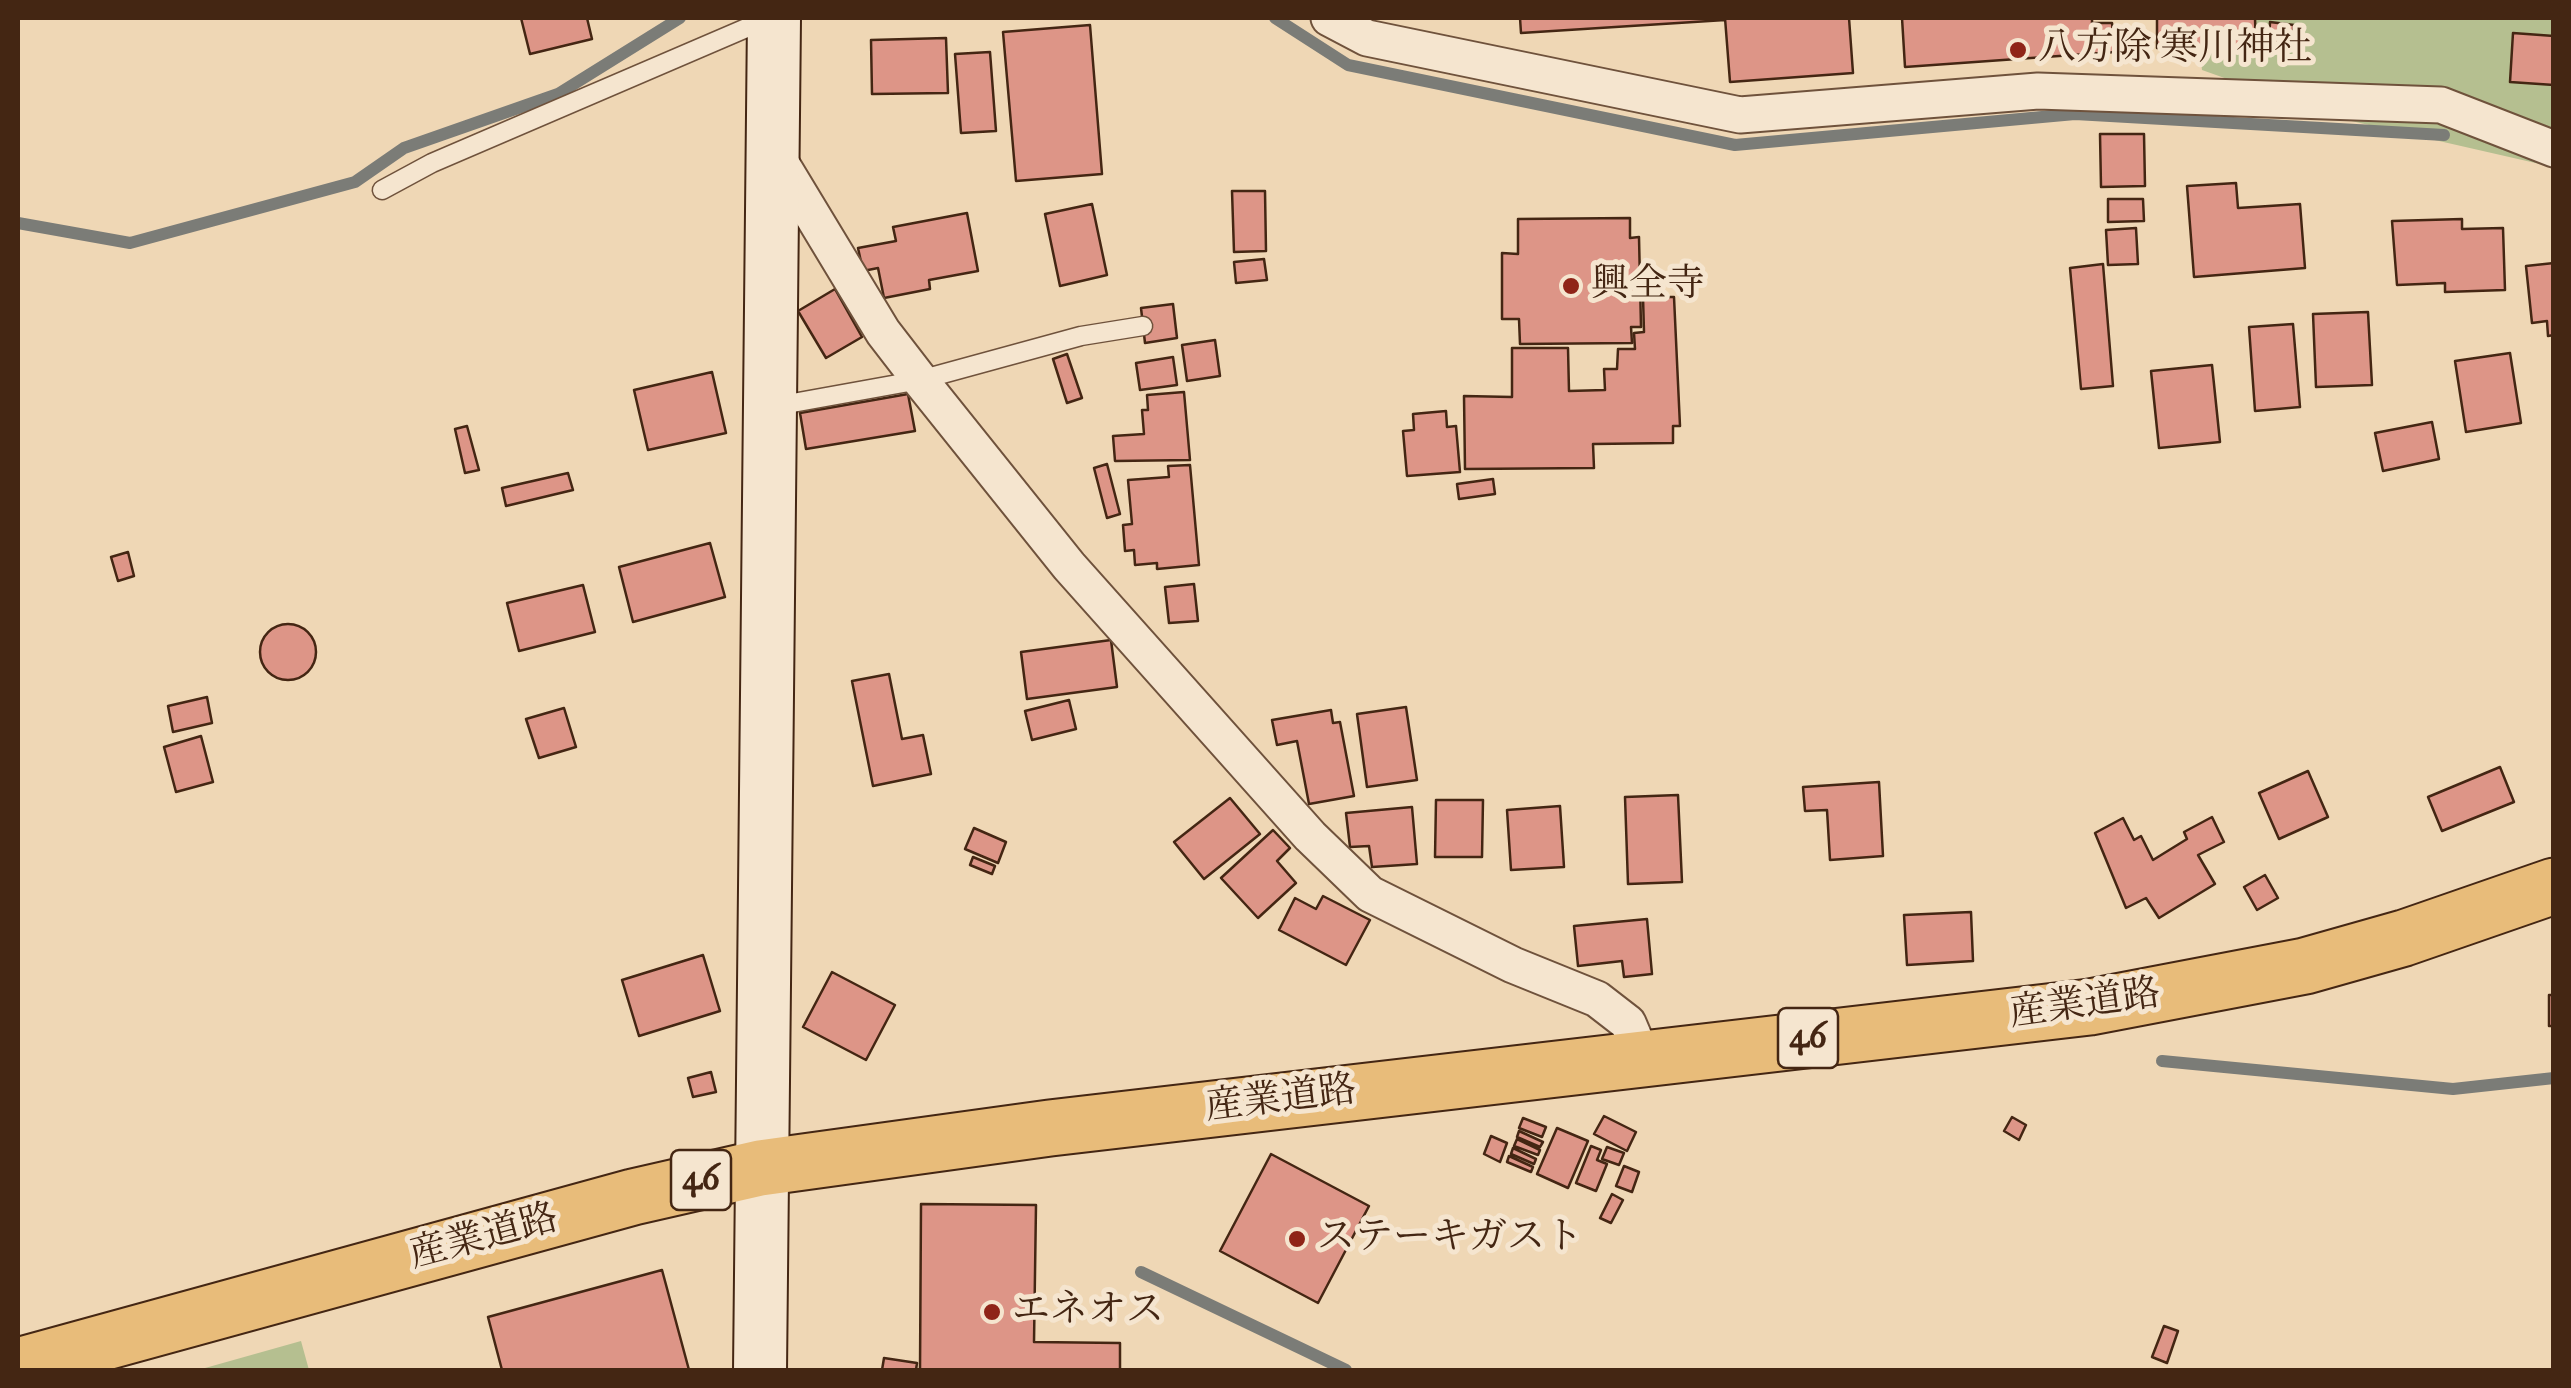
<!DOCTYPE html>
<meta charset="utf-8">
<style>
body{margin:0}
#map{position:relative;width:2571px;height:1388px;overflow:hidden;background:#efd7b5;font-family:"IM FELL Great Primer",serif}
canvas{display:block}
.frame{position:absolute;inset:0;border:20px solid #442613;pointer-events:none}
</style>
<div id="map">
<canvas width="2571" height="1388"></canvas>
<div class="frame"></div>
</div>
<script>
const g = document.querySelector('canvas').getContext('2d');
g.lineJoin = 'round';
function paint(path, color) { g.fillStyle = color; g.fill(path, 'evenodd'); }
function trace(path, color, width, dash) { g.strokeStyle = color; g.lineWidth = width; g.lineCap = dash ? 'butt' : 'round'; g.setLineDash(dash || []); g.stroke(path); }
function write(font, color, halo, rows, align = 'center') {
  g.font = font + ' "IM FELL Great Primer","Noto Serif JP",serif'; g.lineWidth = 10; g.setLineDash([]); g.textBaseline = 'middle'; g.strokeStyle = halo; g.fillStyle = color; for (const [text, x, y, turn = 0] of rows) {
    g.save(); g.translate(x, y); g.rotate((+turn || 0) * Math.PI / 180); g.textAlign = isNaN(turn) ? turn : align; if (halo) g.strokeText(text, 0, 0); g.fillText(text, 0, 0); g.restore();
  }
}
paint(new Path2D(`
 M2201 18H2553V167L2334 117 2202 70 2196 20Z
 M301 1341 309 1370H198Z`), '#b5bf90');
trace(new Path2D(`
 M1275 18 1348 65 1735 145 2075 114 2444 135
 M18 223 130 243 355 182 404 148 558 94 680 18
 M2162 1061 2453 1089 2554 1078
 M1141 1272 1346 1370`), '#7b7c77', 12);
const building = new Path2D(`
 M521 18H587L592 39 530 54Z
 M1520 18H1725V20L1521 33Z
 M1725 18H1849L1853 73 1730 82Z
 M1902 18H2092V23H2112L2115 52 1905 67Z
 M2157 18H2255L2256 49 2157 48Z
 M2270 22 2294 25 2292 44 2269 42Z
 M1090 25 1102 174 1016 181 1003 32Z
 M2513 33 2554 36V85L2510 82Z
 M946 38 948 93 872 94 871 40Z
 M990 52 996 131 961 133 955 54Z
 M2100 134H2144L2145 186 2101 187Z
 M2236 183 2238 208 2300 204 2305 268 2194 277 2187 186Z
 M1232 191H1265L1266 251 1234 252Z
 M2108 199H2143L2144 221 2108 222Z
 M1092 204 1107 275 1060 286 1045 214Z
 M967 213 978 271 929 280 930 289 884 298 878 268 863 271 858 248 896 241 893 227Z
 M1630 218V238L1639 237 1641 327H1631L1632 343 1520 344 1519 319H1502V253L1518 254V219Z
 M2462 219V229L2503 228 2505 290 2445 292V283L2397 285 2392 221Z
 M2136 228 2138 264 2108 265 2106 230Z
 M1264 259 1267 280 1236 283 1234 262Z
 M2554 263V335L2548 336 2547 321 2532 323 2526 266Z
 M2103 264 2113 386 2081 389 2070 268Z
 M835 289 862 337 826 358 798 311Z
 M1643 297H1674L1680 426H1673V443L1593 444 1594 468 1465 469 1464 396 1512 397V348H1568L1569 391 1605 390 1604 369H1617L1618 349H1635L1634 333 1644 332Z
 M1173 304 1177 338 1145 343 1141 308Z
 M2368 312 2372 385 2316 387 2313 314Z
 M2293 324 2300 407 2255 411 2249 327Z
 M1215 340 1220 376 1187 381 1182 345Z
 M2510 353 2521 423 2466 432 2455 361Z
 M1067 354 1082 398 1067 403 1053 359Z
 M1173 357 1177 385 1140 390 1136 363Z
 M2212 365 2220 442 2159 448 2151 371Z
 M712 372 726 433 648 450 634 390Z
 M1184 392 1190 460 1115 461 1113 436 1144 434 1142 410H1148L1147 395Z
 M908 394 915 431 806 449 800 413Z
 M1446 411 1447 427 1456 426 1460 472 1407 476 1403 431 1414 430 1413 414Z
 M2432 422 2439 459 2383 471 2375 433Z
 M467 426 479 470 465 473 455 429Z
 M1107 464 1120 514 1107 518 1094 468Z
 M1190 465 1199 565 1157 569V563L1135 565 1134 550 1125 551 1123 525 1132 524 1128 480 1169 477 1168 466Z
 M568 473 573 490 506 506 502 488Z
 M1493 479 1495 494 1459 499 1457 484Z
 M710 543 725 597 633 622 619 567Z
 M128 552 134 576 118 581 111 557Z
 M1194 584 1198 621 1169 623 1165 587Z
 M583 585 595 632 519 651 507 603Z
 M260 652a28 28 0 1 1 56 0a28 28 0 1 1-56 0Z
 M1111 640 1117 687 1027 699 1021 652Z
 M889 674 902 739 923 735 931 774 873 786 852 681Z
 M207 697 212 723 173 732 168 706Z
 M1069 700 1076 729 1032 740 1025 711Z
 M1406 707 1417 780 1367 787 1357 714Z
 M564 708 576 747 539 758 526 719Z
 M1331 710 1333 723 1340 722 1354 796 1309 804 1297 741 1277 745 1272 720Z
 M201 736 213 782 176 792 164 747Z
 M2500 767 2514 802 2442 831 2428 797Z
 M2308 771 2328 817 2279 839 2259 793Z
 M1879 782 1883 856 1830 860 1827 810 1805 811 1803 787Z
 M1678 795 1682 882 1628 884 1625 797Z
 M1230 798 1260 834 1204 879 1174 842Z
 M1436 800H1483L1482 857H1435Z
 M1560 806 1564 867 1511 870 1507 810Z
 M1412 807 1417 864 1372 867 1369 846 1350 847 1346 813Z
 M2212 817 2224 842 2198 855 2215 884 2159 918 2146 898 2126 908 2095 833 2123 818 2134 840 2141 836 2153 860 2187 839 2184 832Z
 M974 828 1006 842 998 863 965 849Z
 M1273 830 1290 848 1277 861 1296 883 1258 918 1221 878Z
 M973 857 995 866 992 874 970 865Z
 M2265 875 2278 898 2257 910 2244 887Z
 M1323 896 1370 920 1346 965 1279 930 1295 898 1316 909Z
 M1971 912 1973 961 1907 965 1904 915Z
 M1647 919 1652 974 1624 977 1622 961 1578 966 1574 926Z
 M703 955 720 1011 639 1036 622 980Z
 M832 972 895 1005 866 1060 803 1027Z
 M2549 995H2554V1026H2549Z
 M711 1072 716 1092 693 1097 688 1078Z
 M1604 1116 1636 1132 1627 1151 1594 1134Z
 M2012 1117 2026 1125 2019 1140 2004 1131Z
 M1523 1118 1546 1127 1542 1137 1519 1128Z
 M1557 1128 1588 1141 1568 1188 1537 1174Z
 M1519 1131 1543 1142 1540 1147 1517 1137Z
 M1491 1136 1507 1143 1500 1162 1484 1154Z
 M1517 1139 1540 1150 1538 1155 1514 1146Z
 M1591 1146 1601 1150 1597 1160 1607 1164 1596 1191 1576 1183Z
 M1607 1147 1624 1153 1619 1165 1602 1159Z
 M1513 1148 1536 1159 1534 1164 1511 1154Z
 M1271 1154 1369 1206 1318 1303 1220 1251Z
 M1509 1156 1533 1167 1531 1172 1507 1162Z
 M1624 1166 1639 1172 1632 1192 1616 1186Z
 M1612 1194 1623 1200 1611 1223 1600 1218Z
 M921 1204 1036 1205 1034 1342 1120 1343V1370H920Z
 M662 1270 689 1370H502L488 1317Z
 M2164 1326 2178 1331 2167 1363 2152 1357Z
 M884 1358 917 1363 916 1370H882Z`);
paint(building, '#dd9587');
trace(building, '#442613', 2.5);
const lane = new Path2D(`
 M382 190 432 163 765 20
 M776 406 920 380 1081 336 1143 326`);
const street = new Path2D(`
 M1329 18 1367 38 1740 115 2038 91 2441 105 2554 149
 M776 155 883 332 920 380 1069 566 1310 836 1370 894 1513 965 1597 999 1628 1023 1642 1056`);
const secondary = new Path2D(`
 M760 1370 774 18`);
const primary = new Path2D(`
 M18 1366 633 1197 760 1168 1050 1128 2090 1007 2305 966 2404 938 2554 886`);
trace(lane, '#6f523c', 21);
trace(street, '#6f523c', 39);
trace(secondary, '#442613', 56);
trace(primary, '#442613', 59);
trace(lane, '#f5e5cf', 18);
trace(street, '#f5e5cf', 35);
trace(secondary, '#f5e5cf', 52);
trace(primary, '#e8bc7a', 55);
for (const [x, y, r, color] of [
 [2018,50,10,"#8f2418"],
 [1571,286,10,"#8f2418"],
 [1297,1239,10,"#8f2418"],
 [992,1312,10,"#8f2418"]
]) { const dot = new Path2D(); dot.arc(x, y, r, 0, 2 * Math.PI); g.fillStyle = color; g.fill(dot); trace(dot, '#f5e5cf', 4); }
for (const [x, y, w] of [
 [1808,1038,60],
 [701,1180,60]
]) { const box = new Path2D(); box.roundRect(x - w / 2, y - 30, w, 60, 8); g.fillStyle = '#f5e5cf'; g.fill(box); trace(box, '#442613', 2.5); }
write('bold 35px', '#442613', null, [
 ["46",1808,1038],
 ["46",701,1180]
]);
write('38px', '#442613', '#f5e5cf', [
 ["八方除 寒川神社",2038,50],
 ["興全寺",1591,286],
 ["ステーキガスト",1317,1239],
 ["エネオス",1012,1312]
], 'left');
write('38px', '#442613', '#f5e5cf', [
 ["産業道路",2085,1005,-8],
 ["産業道路",1281,1100,-7],
 ["産業道路",484,1238,-15]
]);
</script>
